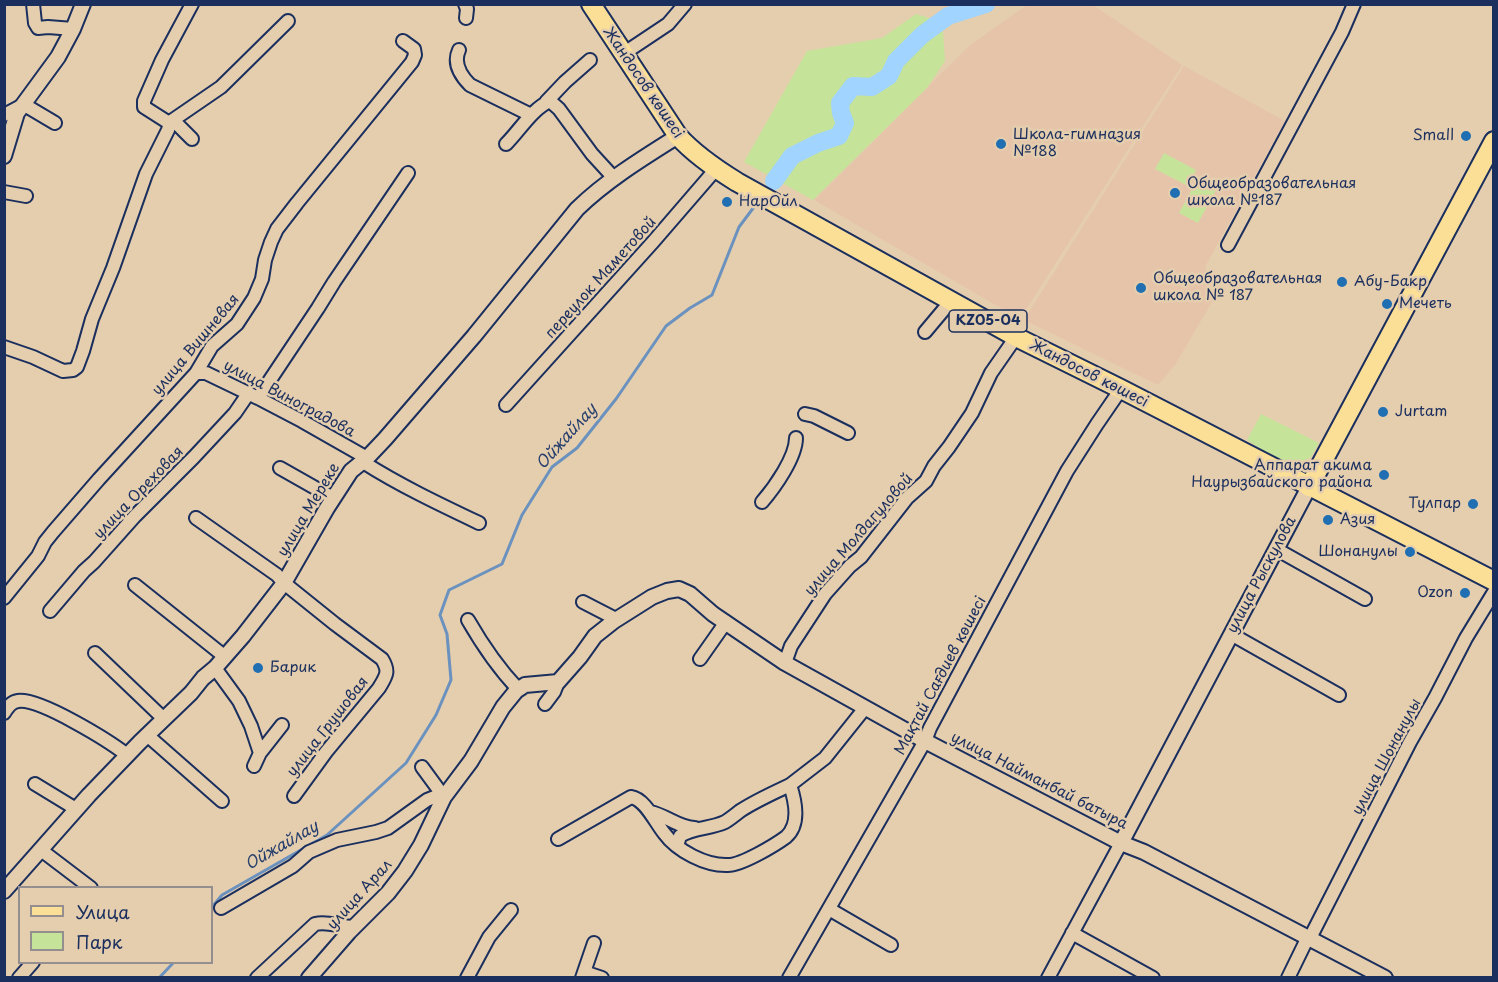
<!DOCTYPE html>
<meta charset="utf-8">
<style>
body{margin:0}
#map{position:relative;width:1498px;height:982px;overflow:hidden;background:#e5ceae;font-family:"Playpen Sans",sans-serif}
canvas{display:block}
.frame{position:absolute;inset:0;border:6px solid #1b2f5e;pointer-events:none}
.legend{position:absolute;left:18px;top:886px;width:195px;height:78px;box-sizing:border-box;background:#e5ceae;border:2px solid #948e8e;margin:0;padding:8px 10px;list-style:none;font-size:18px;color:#1b2f5e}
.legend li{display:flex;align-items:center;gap:12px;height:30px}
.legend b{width:30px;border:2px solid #948e8e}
</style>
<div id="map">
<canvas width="1498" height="982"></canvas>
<div class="frame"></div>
<ul class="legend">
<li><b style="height:8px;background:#fbdf96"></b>Улица</li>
<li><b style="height:16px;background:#c6e39a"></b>Парк</li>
</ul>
</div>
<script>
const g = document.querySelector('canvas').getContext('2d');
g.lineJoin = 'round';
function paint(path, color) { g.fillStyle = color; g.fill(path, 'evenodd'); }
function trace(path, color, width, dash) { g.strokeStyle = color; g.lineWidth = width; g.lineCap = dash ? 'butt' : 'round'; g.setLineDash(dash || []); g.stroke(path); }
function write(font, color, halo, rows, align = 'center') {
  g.font = font + ' "Playpen Sans",sans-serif'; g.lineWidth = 5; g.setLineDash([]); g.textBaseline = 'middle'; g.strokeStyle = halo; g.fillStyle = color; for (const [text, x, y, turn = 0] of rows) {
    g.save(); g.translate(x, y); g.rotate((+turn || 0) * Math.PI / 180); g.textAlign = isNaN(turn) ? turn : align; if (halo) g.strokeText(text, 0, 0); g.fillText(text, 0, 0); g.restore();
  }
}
paint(new Path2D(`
 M1027 5H1093L1182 65 1020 319 814 200 969 46Z
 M1184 66 1285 121 1206 265 1207 283 1216 295 1175 365 1158 385 1024 320Z`), '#e6c4aa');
paint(new Path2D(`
 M916 14 929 18 943 31 945 61 927 88 813 200 744 162 807 51 882 38Z
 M1164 153 1196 170 1188 186 1155 169Z
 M1197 180 1216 190 1198 223 1179 213Z
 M1261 414 1319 443 1311 457 1302 463 1284 464 1247 440Z`), '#c6e39a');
trace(new Path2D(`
 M212 907 222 895 327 835 406 763 436 715 451 680 447 634 440 615 449 590 502 564 522 515 552 467 577 448 616 399 666 326 690 308 712 295 739 227 757 203
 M159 978 174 962`), '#6b92be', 3);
trace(new Path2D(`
 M774 181 792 156 818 143 839 136 845 123 841 113 840 103 853 86 872 87 889 76 896 61 922 35 948 16 986 4`), '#a1d4fe', 18);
const minor = new Path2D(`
 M33 4 35 23 38 28 48 27 73 29
 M465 4 467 9 466 18
 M459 50C453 63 460 75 470 85L531 115
 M623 54 668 24 685 4
 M546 102 565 82 590 60
 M23 104 55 123
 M4 115 21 106
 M192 139 177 124 166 121 144 107V101L162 60 192 4
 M506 144C520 130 532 109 550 101L559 109 592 154 614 178
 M4 192 26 196
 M1228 245 1342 32 1354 4
 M925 332 951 301
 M4 347 33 357 63 371 73 370 77 367 83 351 92 319 113 268 146 174 168 130 170 122 221 87 288 21
 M196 373H206L258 398 302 421 367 458
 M258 398 318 308 334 282 408 173
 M506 405 653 242 716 169
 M805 414 814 416 848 433
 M363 462C399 485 439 504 479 523
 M280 468 333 498
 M762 502C775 487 796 457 796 438
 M196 518 277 575 284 583 335 624 382 659C390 672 386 676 379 688L326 752 294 796
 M1276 549 1365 599
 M135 585 224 656
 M4 598 38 556 45 542 53 532 99 479 196 373 212 346 237 324 254 298 262 279 265 260 271 242 277 229 297 203 412 62 415 55 414 49 403 41
 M583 602 616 619
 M50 611 84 571 94 562 135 516 194 457 235 413 248 394
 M468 620C483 646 498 668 518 689
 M1231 634 1339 695
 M95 653 164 719
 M700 659 726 622
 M785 663 791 646 825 594 850 566 861 557 907 498 926 481 934 466 949 447 972 413 991 373 1016 337
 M215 668 239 701 251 726 260 753 254 766
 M545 704 554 692 558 682
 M4 713C8 707 11 702 18 701 40 698 109 741 127 755
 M147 735 222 801
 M260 753 282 725
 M422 767 444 797
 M35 784 76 809
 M650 812C666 815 679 828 695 828
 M558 839 631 797C645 799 655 822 664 833 677 851 706 866 728 865 742 865 775 845 786 837 801 824 795 800 790 785L825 758 865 708
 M677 846 680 836C694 827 710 829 725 822 730 819 735 815 740 811 755 801 773 793 790 785
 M41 850 91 888
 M221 908 293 866 309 852 337 840 376 832 388 828 427 800 437 796 444 797
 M829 909 891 945
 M1072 933 1153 978
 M1310 938 1410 742 1435 698 1466 638 1494 592
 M584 972 602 978
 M19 978 33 962
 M257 978 315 924C329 921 339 927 354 927
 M467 978 489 937 511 910
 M582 978 594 943
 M789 978 925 741 930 728 1067 471 1097 424 1121 389
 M1048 978 1121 843
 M1288 978 1308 937`);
const tertiary = new Path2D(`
 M4 156 17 113 58 57 73 29 83 4
 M1121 843 1309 487
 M4 891 89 795 140 742 191 693 203 678 215 668 243 636 284 583 327 508 351 471 367 458 385 439 474 336 577 209C607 180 643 158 678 136
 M309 978 349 932 388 893 405 871 421 845 444 797 471 761 503 707 516 691 525 685 558 682 580 657 595 636 614 621 652 597 667 591 679 589 690 594 713 614 785 663 925 741 1121 843 1144 852 1385 978`);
const primary = new Path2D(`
 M591 4 678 136C695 155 716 169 737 182L1016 337 1121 389 1494 581
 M1309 487 1494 141`);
trace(minor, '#1b2f5e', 16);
trace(tertiary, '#1b2f5e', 18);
trace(primary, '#1b2f5e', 22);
trace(minor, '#e5ceae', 12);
trace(tertiary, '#e5ceae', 14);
trace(primary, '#fbdf96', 18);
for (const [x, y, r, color] of [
 [1466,136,6,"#1f6fb2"],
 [1001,144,6,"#1f6fb2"],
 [1175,193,6,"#1f6fb2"],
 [727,202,6,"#1f6fb2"],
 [1342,282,6,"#1f6fb2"],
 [1141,288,6,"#1f6fb2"],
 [1387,304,6,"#1f6fb2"],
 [1383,412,6,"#1f6fb2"],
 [1384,475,6,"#1f6fb2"],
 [1473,504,6,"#1f6fb2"],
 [1328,520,6,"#1f6fb2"],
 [1410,552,6,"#1f6fb2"],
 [1465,593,6,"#1f6fb2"],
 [258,668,6,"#1f6fb2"]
]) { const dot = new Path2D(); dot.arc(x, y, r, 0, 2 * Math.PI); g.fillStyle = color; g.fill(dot); trace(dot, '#e5ceae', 2); }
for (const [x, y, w] of [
 [988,321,78]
]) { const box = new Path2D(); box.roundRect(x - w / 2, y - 11, w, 22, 4.5); g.fillStyle = '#e5ceae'; g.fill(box); trace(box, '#1b2f5e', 1.5); }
write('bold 14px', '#1b2f5e', null, [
 ["KZ05-04",988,321]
]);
write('15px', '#1b2f5e', '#e5ceae', [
 ["Жандосов көшесі",643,83,56],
 ["переулок Маметовой",601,278,-48],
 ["улица Вишневая",196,345,-50],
 ["Жандосов көшесі",1089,374,27],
 ["улица Виноградова",289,399,28],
 ["улица Ореховая",139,493,-46],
 ["улица Мереке",309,510,-59],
 ["улица Молдагуловой",859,535,-49],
 ["улица Рыскулова",1262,575,-62],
 ["Мақтай Сағдиев көшесі",941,676,-62],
 ["улица Грушовая",328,727,-52],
 ["улица Шонанулы",1387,757,-62],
 ["улица Найманбай батыра",1039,781,27],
 ["улица Арал",360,895,-48]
]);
write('15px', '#1b2f5e', '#e5ceae', [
 ["Школа-гимназия",1013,135],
 ["№188",1013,152],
 ["Small",1454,136,"right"],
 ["Общеобразовательная",1187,184],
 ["школа №187",1187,201],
 ["НарОйл",739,202],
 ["Общеобразовательная",1153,279],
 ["школа № 187",1153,296],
 ["Абу-Бакр",1354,282],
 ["Мечеть",1399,304],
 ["Jurtam",1395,412],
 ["Аппарат акима",1372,466,"right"],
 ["Наурызбайского района",1372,483,"right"],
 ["Тулпар",1461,504,"right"],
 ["Азия",1340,520],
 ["Шонанулы",1398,552,"right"],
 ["Ozon",1453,593,"right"],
 ["Барик",270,668]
], 'left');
write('italic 16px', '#28406e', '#e5ceae', [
 ["Ойжайлау",567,437,-48],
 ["Ойжайлау",282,846,-30]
]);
</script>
